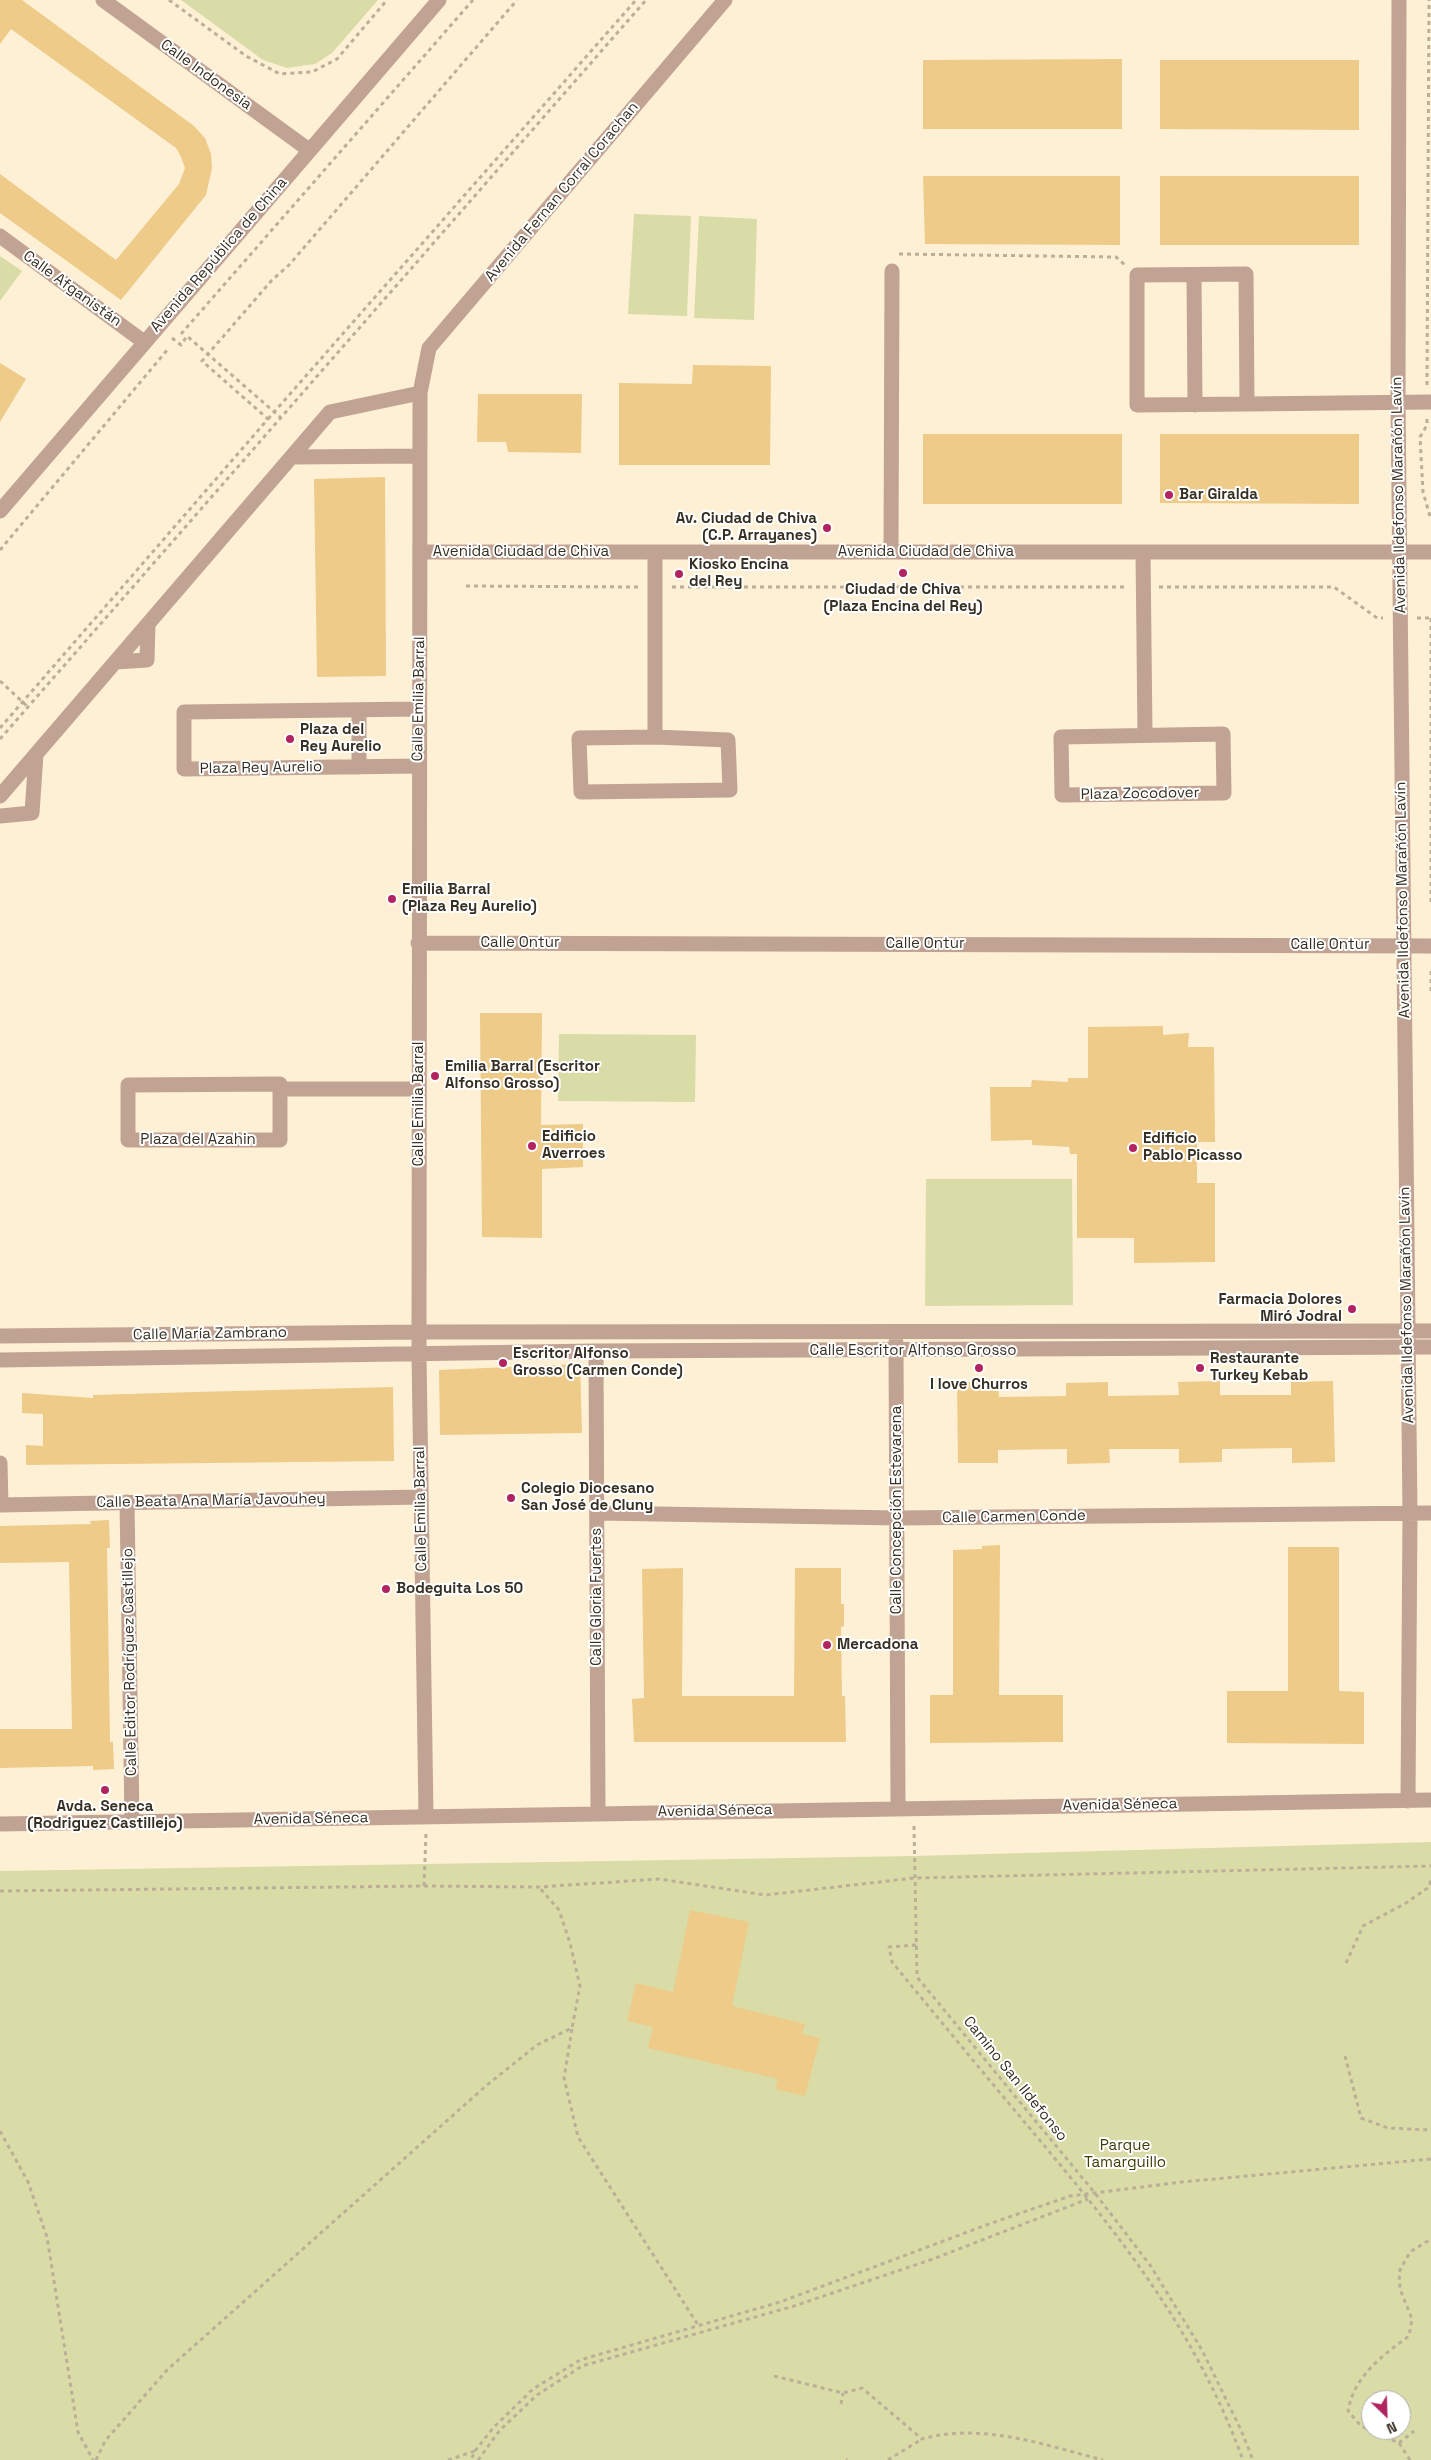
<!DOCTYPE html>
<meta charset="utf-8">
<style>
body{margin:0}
#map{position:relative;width:1431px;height:2460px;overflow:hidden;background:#fef0d5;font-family:"Space Grotesk",sans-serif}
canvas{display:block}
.north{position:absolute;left:1361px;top:2390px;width:50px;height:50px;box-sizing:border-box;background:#fff;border:1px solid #afaca7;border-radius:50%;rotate:156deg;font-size:14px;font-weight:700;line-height:20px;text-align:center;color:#362f22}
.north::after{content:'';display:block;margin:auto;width:18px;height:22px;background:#b12460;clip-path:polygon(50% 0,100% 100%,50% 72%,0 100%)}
</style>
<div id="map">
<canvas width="1431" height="2460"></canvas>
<div class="north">N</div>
</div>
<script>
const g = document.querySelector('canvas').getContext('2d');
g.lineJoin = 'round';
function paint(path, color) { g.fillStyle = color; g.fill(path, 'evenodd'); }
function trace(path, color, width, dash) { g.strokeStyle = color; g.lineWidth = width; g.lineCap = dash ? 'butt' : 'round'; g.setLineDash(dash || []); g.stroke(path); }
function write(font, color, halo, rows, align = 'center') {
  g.font = font + ' "Space Grotesk",sans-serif'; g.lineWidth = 4; g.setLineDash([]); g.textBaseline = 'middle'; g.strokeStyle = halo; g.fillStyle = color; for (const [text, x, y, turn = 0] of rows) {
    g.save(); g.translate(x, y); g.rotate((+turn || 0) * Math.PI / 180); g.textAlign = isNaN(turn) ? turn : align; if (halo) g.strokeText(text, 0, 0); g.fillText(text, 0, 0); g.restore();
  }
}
paint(new Path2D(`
 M181 0H378L332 53 315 64 287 68 263 60Z
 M634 214 691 216 687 316 628 314Z
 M699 216 757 219 754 320 694 318Z
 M0 256 22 271 0 301Z
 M559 1034 696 1035 695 1102 558 1101Z
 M926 1179H1072L1073 1305 925 1306Z
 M1431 1842V2460H0V1871L914 1856ZM1371 2400H1401V2430H1371Z`), '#d9dca6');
paint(new Path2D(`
 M0 0H22L194 126 205 138 211 154 212 168 206 195 121 300 0 213V174L116 260 179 184 185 168 181 157 176 148 11 29 0 44Z
 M1122 59V129H923V60Z
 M1160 60H1359V130L1160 129Z
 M923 176H1120V245L925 244Z
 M1160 176H1359V245H1160Z
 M0 363 26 379 0 422Z
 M693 365 771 366 770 465H619V383L692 384Z
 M478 394H582L581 453 508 452 506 442H477Z
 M923 434H1122V504H923Z
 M1160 434H1359V504L1160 503Z
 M385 477 386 676 317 677 314 479Z
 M480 1013H542L541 1125 583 1124V1167L542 1169V1238L482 1237Z
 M1163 1026V1035L1189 1033 1188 1047H1214L1215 1142H1197V1183H1215V1262L1134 1263V1238H1077V1154H1070L1069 1147 1032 1145V1140L991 1141 990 1087H1031L1032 1080 1068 1082V1078H1088V1027Z
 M580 1364 582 1433 440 1435 439 1370Z
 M1220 1381V1395H1291V1382L1333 1381 1335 1462 1292 1463V1448L1222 1449V1462L1179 1463V1449H1109L1110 1463 1067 1464V1449L998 1450V1463H958L957 1382H998L999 1397 1066 1396V1383L1108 1382V1396L1179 1395 1178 1382Z
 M393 1387 394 1461 26 1465V1445L43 1446V1414L22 1413V1393L93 1398V1395L196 1392Z
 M109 1520 110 1548H107L110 1742H113L114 1769 93 1770V1766L0 1768V1729H72L69 1562 0 1563V1526L91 1524 90 1521Z
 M1000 1545 999 1695H1063V1742L930 1743V1695H953V1550L982 1549V1546Z
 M1288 1547H1339V1691L1364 1692V1744L1227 1743V1691H1288Z
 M683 1568 682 1696H794L795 1568H841V1604H844V1626L841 1627 842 1696H845L846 1742H634L632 1699 644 1698 642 1569Z
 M690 1910 749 1922 732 2006 805 2024 802 2034 820 2038 805 2096 775 2089 778 2079 648 2048 653 2027 627 2021 636 1983 673 1992Z`), '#eecb89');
trace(new Path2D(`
 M169 0 246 56 280 74 312 72 337 59 387 0
 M899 254 1116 257 1125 265
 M181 334 473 0
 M172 338 181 345 187 336 280 417
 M1427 385 1429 0
 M268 419 636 0
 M1427 419V425L1420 437 1423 492 1431 520
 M0 550 168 349
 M466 586 638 587
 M672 587H1128
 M1159 587H1334L1377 618H1383
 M1417 618H1431
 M1431 618V905
 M0 681 28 707
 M0 728 268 419 202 361 272 280 289 265 517 0
 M0 739 646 0
 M1431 971V992
 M914 1826 917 1977 1094 2192 1150 2265 1202 2350 1241 2430 1253 2460
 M424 1886 426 1834
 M0 1891 424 1886 539 1887 659 1879 766 1895 914 1878 1431 1866
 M916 1945 889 1947 892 1962C938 2018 985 2075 1032 2131 1120 2236 1195 2329 1243 2460
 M1346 1963 1363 1926 1406 1903 1429 1887 1431 1879
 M572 2029 564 2078 578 2137 698 2325
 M1345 2056 1361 2118 1388 2128 1431 2130
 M0 2131 28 2182 47 2237 78 2432 93 2460
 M774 2376 843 2393 862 2388 922 2439C981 2422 1045 2445 1103 2460
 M841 2404 843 2393
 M1399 2443 1414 2431
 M475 2451 493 2428 533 2389 580 2360 780 2302 989 2224 1070 2196 1182 2182 1431 2159
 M846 2459 847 2460
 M96 2460 105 2441 167 2370 487 2085 537 2045 572 2028 580 1986 570 1943 559 1910 539 1887
 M448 2460 475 2451 471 2460
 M478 2460 500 2430 537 2395 582 2366 794 2306 933 2259 1088 2199
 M888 2460 922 2439
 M1410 2460 1399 2443 1361 2426 1348 2411C1354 2376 1382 2356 1409 2336L1412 2319 1400 2289 1399 2272 1410 2252 1431 2239`), '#bbaf99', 3, [4, 4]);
trace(new Path2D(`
 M103 0 309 150
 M1399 0 1398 402 1410 1513 1408 1801
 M0 236 144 342
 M1246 274 1247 404 1137 405V275Z
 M1194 275 1195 405
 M1247 404 1431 402
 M291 457 420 456
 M0 511 439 0
 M421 552H1431
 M891 552 892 271
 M1143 552 1145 735
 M115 662 147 660 148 624
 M1223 734 1224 793 1062 795 1061 737Z
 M655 737 728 740 730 790 581 792 579 738Z
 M655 737V552
 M418 766 184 769V712L418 709
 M359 767V710
 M0 796 330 412 420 393
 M0 816 32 813 36 754
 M418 943 1431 946
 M280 1084V1140H128V1085Z
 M280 1089H419
 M0 1336 419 1332 1431 1331
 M896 1342 898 1808
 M596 1351 598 1813
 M0 1360 596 1351 1431 1347
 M0 1463 1 1505
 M127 1502 132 1822
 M0 1505 421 1497
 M597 1513 897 1518 1431 1513
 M426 1816 419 1354 420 393 429 348 725 0
 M0 1824 1431 1800`), '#c1a394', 15);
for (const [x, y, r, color] of [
 [1169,495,5,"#b12460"],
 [827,528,5,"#b12460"],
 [903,573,5,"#b12460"],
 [679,574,5,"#b12460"],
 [290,739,5,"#b12460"],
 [392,899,5,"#b12460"],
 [435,1076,5,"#b12460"],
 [532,1146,5,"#b12460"],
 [1133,1148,5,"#b12460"],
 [1352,1309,5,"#b12460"],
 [503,1363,5,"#b12460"],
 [979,1368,5,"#b12460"],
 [1200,1368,5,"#b12460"],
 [511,1498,5,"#b12460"],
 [386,1589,5,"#b12460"],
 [827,1645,5,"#b12460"],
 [105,1790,5,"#b12460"]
]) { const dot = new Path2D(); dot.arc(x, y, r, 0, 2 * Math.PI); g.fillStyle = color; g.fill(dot); trace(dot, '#fff', 2); }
write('15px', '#362f22', '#fff', [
 ["Calle Indonesia",206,75,36],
 ["Avenida Fernan Corral Corachan",562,192,-50],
 ["Avenida República de China",219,255,-49],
 ["Calle Afganistán",72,289,36],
 ["Avenida Ildefonso Marañón Lavín",1399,495,-91],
 ["Avenida Ciudad de Chiva",521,552],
 ["Avenida Ciudad de Chiva",926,552],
 ["Calle Emilia Barral",419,699,-89],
 ["Plaza Rey Aurelio",261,768,-1],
 ["Plaza Zocodover",1140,794,-1],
 ["Avenida Ildefonso Marañón Lavín",1403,900,-91],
 ["Calle Ontur",520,943],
 ["Calle Ontur",925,944],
 ["Calle Ontur",1330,945],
 ["Calle Emilia Barral",419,1104,-90],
 ["Plaza del Azahin",198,1140],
 ["Avenida Ildefonso Marañón Lavín",1407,1305,-91],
 ["Calle María Zambrano",210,1334,-1],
 ["Calle Escritor Alfonso Grosso",913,1351],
 ["Calle Beata Ana María Javouhey",211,1501,-1],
 ["Calle Emilia Barral",421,1509,-91],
 ["Calle Concepción Estevarena",897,1510,-90],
 ["Calle Carmen Conde",1014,1517,-1],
 ["Calle Gloria Fuertes",597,1597,-90],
 ["Calle Editor Rodríguez Castillejo",130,1662,-91],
 ["Avenida Séneca",1120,1805,-1],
 ["Avenida Séneca",715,1811,-1],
 ["Avenida Séneca",311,1819,-1],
 ["Camino San Ildefonso",1015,2079,51]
]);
write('bold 15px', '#362f22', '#fff', [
 ["Bar Giralda",1179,495],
 ["Av. Ciudad de Chiva",817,519,"right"],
 ["(C.P. Arrayanes)",817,536,"right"],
 ["Kiosko Encina",689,565],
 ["del Rey",689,582],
 ["Ciudad de Chiva",903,590,"center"],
 ["(Plaza Encina del Rey)",903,607,"center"],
 ["Plaza del",300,730],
 ["Rey Aurelio",300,747],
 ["Emilia Barral",402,890],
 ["(Plaza Rey Aurelio)",402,907],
 ["Emilia Barral (Escritor",445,1067],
 ["Alfonso Grosso)",445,1084],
 ["Edificio",542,1137],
 ["Averroes",542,1154],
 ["Edificio",1143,1139],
 ["Pablo Picasso",1143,1156],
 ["Farmacia Dolores",1342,1300,"right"],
 ["Miró Jodral",1342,1317,"right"],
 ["Escritor Alfonso",513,1354],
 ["Grosso (Carmen Conde)",513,1371],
 ["Restaurante",1210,1359],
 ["Turkey Kebab",1210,1376],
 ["I love Churros",979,1385,"center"],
 ["Colegio Diocesano",521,1489],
 ["San José de Cluny",521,1506],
 ["Bodeguita Los 50",396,1589],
 ["Mercadona",837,1645],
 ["Avda. Seneca",105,1807,"center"],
 ["(Rodriguez Castillejo)",105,1824,"center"]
], 'left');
write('15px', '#3d3e05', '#fff', [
 ["Parque",1125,2146],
 ["Tamarguillo",1125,2163]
]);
</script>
